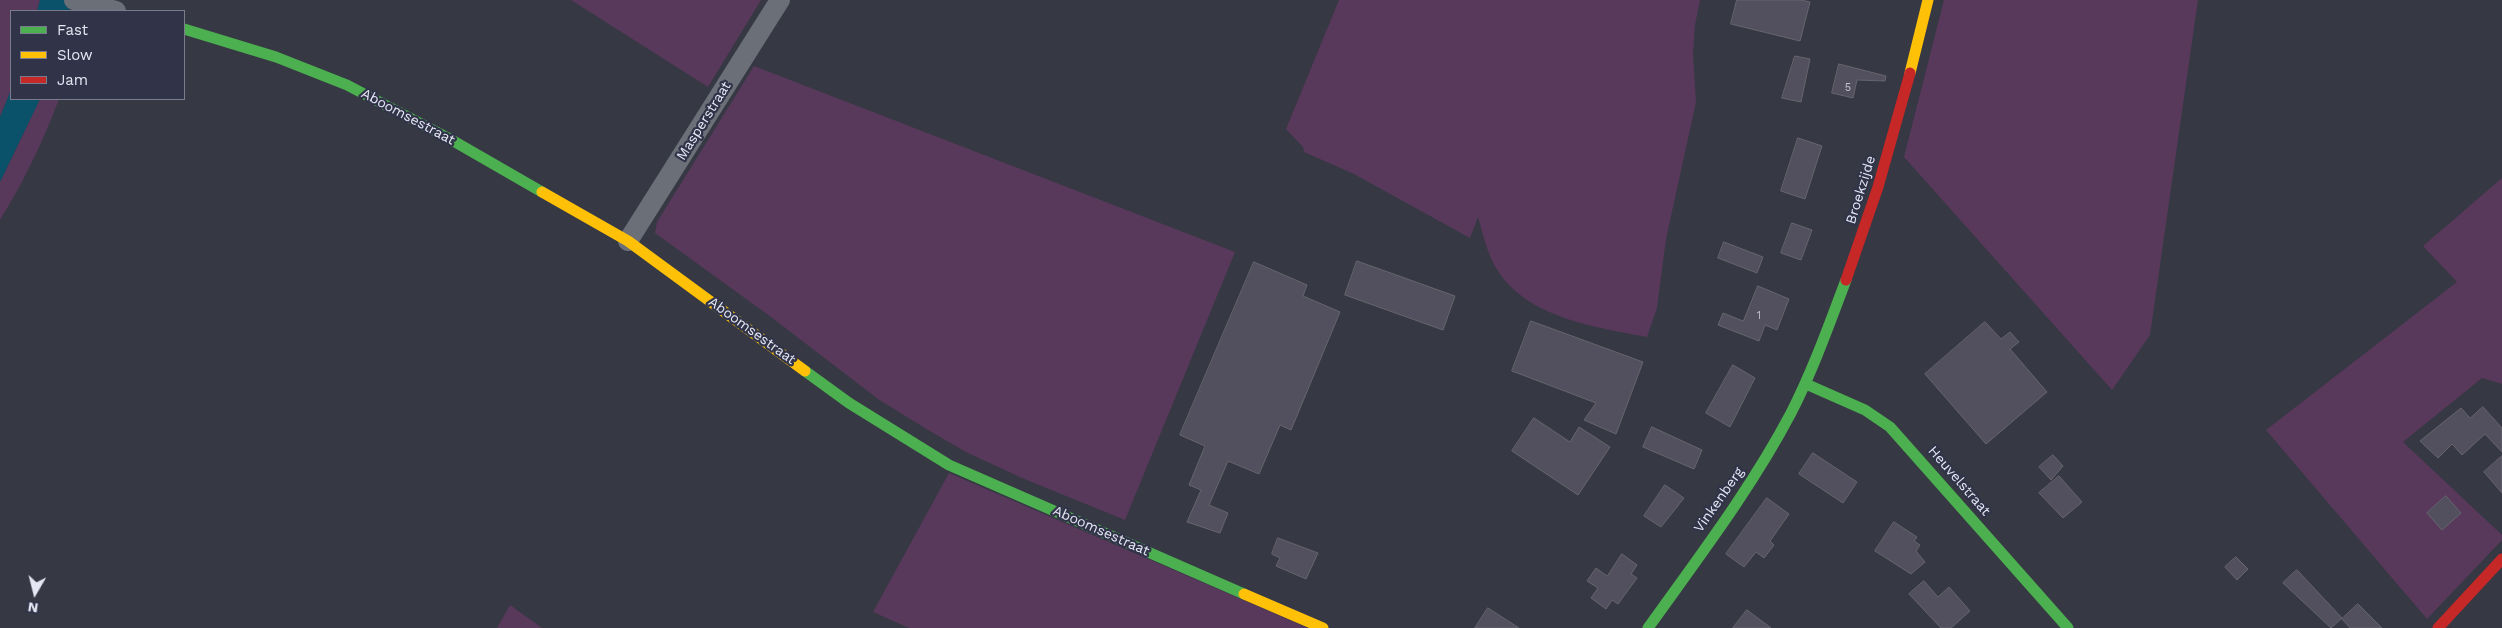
<!DOCTYPE html>
<style>
body{margin:0}
#map{position:relative;width:2502px;height:628px;overflow:hidden;background:#363843;font-family:"Work Sans",sans-serif}
canvas{display:block}
.legend{position:absolute;left:10px;top:10px;width:175px;height:90px;box-sizing:border-box;background:#313448;border:1px solid #797c8d;margin:0;padding:6px 9px;list-style:none;font-size:15px;color:#e5e7f4}
.legend li{display:flex;align-items:center;gap:10px;height:25px}
.legend b{width:25px;border:1px solid #797c8d}
.north{position:absolute;left:10px;top:568px;width:50px;height:50px;-webkit-text-stroke:4px #313448;paint-order:stroke;rotate:188deg;font-size:14px;font-weight:700;line-height:20px;text-align:center;color:#e5e7f4}
.north::after{content:'';display:block;margin:auto;width:18px;height:22px;background:#e5e7f4;clip-path:polygon(50% 0,100% 100%,50% 72%,0 100%)}
</style>
<div id="map">
<canvas width="2502" height="628"></canvas>
<ul class="legend">
<li><b style="height:6px;background:#4caf50"></b>Fast</li>
<li><b style="height:6px;background:#ffc107"></b>Slow</li>
<li><b style="height:6px;background:#c62828"></b>Jam</li>
</ul>
<div class="north">N</div>
</div>
<script>
const g = document.querySelector('canvas').getContext('2d');
g.lineJoin = 'round';
function paint(path, color) { g.fillStyle = color; g.fill(path, 'evenodd'); }
function trace(path, color, width, dash) { g.strokeStyle = color; g.lineWidth = width; g.lineCap = dash ? 'butt' : 'round'; g.setLineDash(dash || []); g.stroke(path); }
function write(font, color, halo, rows, align = 'center') {
  g.font = font + ' "Work Sans",sans-serif'; g.lineWidth = 4.5; g.setLineDash([]); g.textBaseline = 'middle'; g.strokeStyle = halo; g.fillStyle = color; for (const [text, x, y, turn = 0] of rows) {
    g.save(); g.translate(x, y); g.rotate((+turn || 0) * Math.PI / 180); g.textAlign = isNaN(turn) ? turn : align; if (halo) g.strokeText(text, 0, 0); g.fillText(text, 0, 0); g.restore();
  }
}
paint(new Path2D(`
 M0 0H40L37 11H11V90L0 117Z
 M571 0H761L708 87Z
 M1339 0H1700L1695 25 1693 54 1696 102 1666 239 1657 308 1647 337C1595 327 1526 318 1496 268 1487 253 1483 234 1478 217L1470 238 1354 174 1304 152 1303 147 1286 129Z
 M1944 0H2198L2150 335 2112 390 1904 157Z
 M754 66 1235 252 1125 520 1022 478 966 452 928 430 878 399 771 317 655 233 657 222Z
 M40 99H59C43 142 24 181 0 220V182Z
 M2502 178V384L2482 378 2403 442 2502 535V540L2427 619 2266 430 2457 282 2423 246Z
 M949 473 1308 628H909L873 612Z
 M510 605 542 628H497Z`), '#58395b');
paint(new Path2D(`
 M40 0H72L69 11H37Z
 M11 90V99H40L0 182V117Z`), '#0a516a');
const building = new Path2D(`
 M1737 0H1801L1810 2 1800 41 1731 24Z
 M1795 56 1810 59 1801 102 1782 98Z
 M1839 64 1886 76 1885 81 1857 80 1853 98 1832 93Z
 M1798 138 1822 146 1805 199 1781 191Z
 M1792 223 1812 230 1801 260 1781 253Z
 M1724 242 1763 257 1757 273 1718 258Z
 M1357 261 1455 296 1443 330 1345 295Z
 M1254 262 1307 285 1303 296 1340 312 1291 430 1280 425 1259 474 1228 461 1209 505 1228 513 1220 533 1187 522 1201 490 1189 485 1205 446 1180 435Z
 M1758 286 1789 299 1777 330 1765 325 1759 341 1718 325 1723 313 1743 321Z
 M1531 321 1643 362 1616 434 1584 420 1596 403 1512 371Z
 M1985 322 2001 339 2010 332 2019 342 2010 349 2047 392 1986 444 1925 374Z
 M1733 365 1755 378 1730 427 1706 413Z
 M2483 407 2502 428V452L2485 434 2462 455 2452 444 2438 458 2420 441 2461 408 2470 418Z
 M1534 418 1570 442 1579 427 1610 447 1578 495 1512 451Z
 M1652 427 1702 450 1694 469 1643 447Z
 M1813 453 1857 482 1843 503 1799 474Z
 M2053 455 2063 466 2051 480 2039 467Z
 M2502 456V493L2484 472Z
 M2059 476 2082 502 2063 518 2039 493Z
 M1665 485 1684 498 1661 527 1644 516Z
 M2446 496 2461 513 2442 530 2427 513Z
 M1767 498 1789 514 1770 541 1774 545 1764 558 1756 552 1744 567 1726 554Z
 M1894 522 1917 537 1914 541 1920 545 1916 551 1925 562 1911 574 1875 551Z
 M1278 538 1318 553 1306 579 1276 566 1280 558 1272 554Z
 M1622 554 1637 565 1631 574 1637 578 1618 604 1612 600 1606 609 1591 598 1598 588 1587 581 1596 568 1607 576Z
 M2236 557 2248 569 2237 580 2225 567Z
 M2297 570 2342 618 2331 628 2283 583Z
 M1924 581 1938 597 1949 587 1970 611 1951 628H1941L1909 594Z
 M2358 604 2382 628H2350L2342 619Z
 M1488 608 1519 628H1475Z
 M1747 610 1771 628H1733Z`);
paint(building, '#52505e');
trace(building, '#66656e', 1);
trace(new Path2D(`
 M74 0 116 11
 M628 241 780 0`), '#6b6f78', 20);
trace(new Path2D(`
 M184 29 276 57 347 85 450 139 542 192
 M805 371 849 403 949 465 1244 594
 M1806 384 1865 410 1890 427 2068 628
 M1648 628C1698 558 1751 489 1791 413 1813 370 1829 325 1846 280`), '#4caf50', 11);
trace(new Path2D(`
 M1910 73 1928 0
 M542 192 628 241 805 371
 M1244 594 1323 628`), '#ffc107', 11);
trace(new Path2D(`
 M1846 280 1878 187 1910 73
 M2438 628 2502 559`), '#c62828', 11);
write('11px', '#c0c1ce', null, [
 ["5",1848,88],
 ["1",1759,316]
]);
write('14px', '#e5e7f4', '#313448', [
 ["Aboomsestraat",408,117,28],
 ["Masperstraat",704,121,-58],
 ["Broekzijde",1861,190,-73],
 ["Aboomsestraat",752,331,36],
 ["Heuvelstraat",1959,481,49],
 ["Vinkenberg",1719,500,-55],
 ["Aboomsestraat",1101,531,24]
]);
</script>
